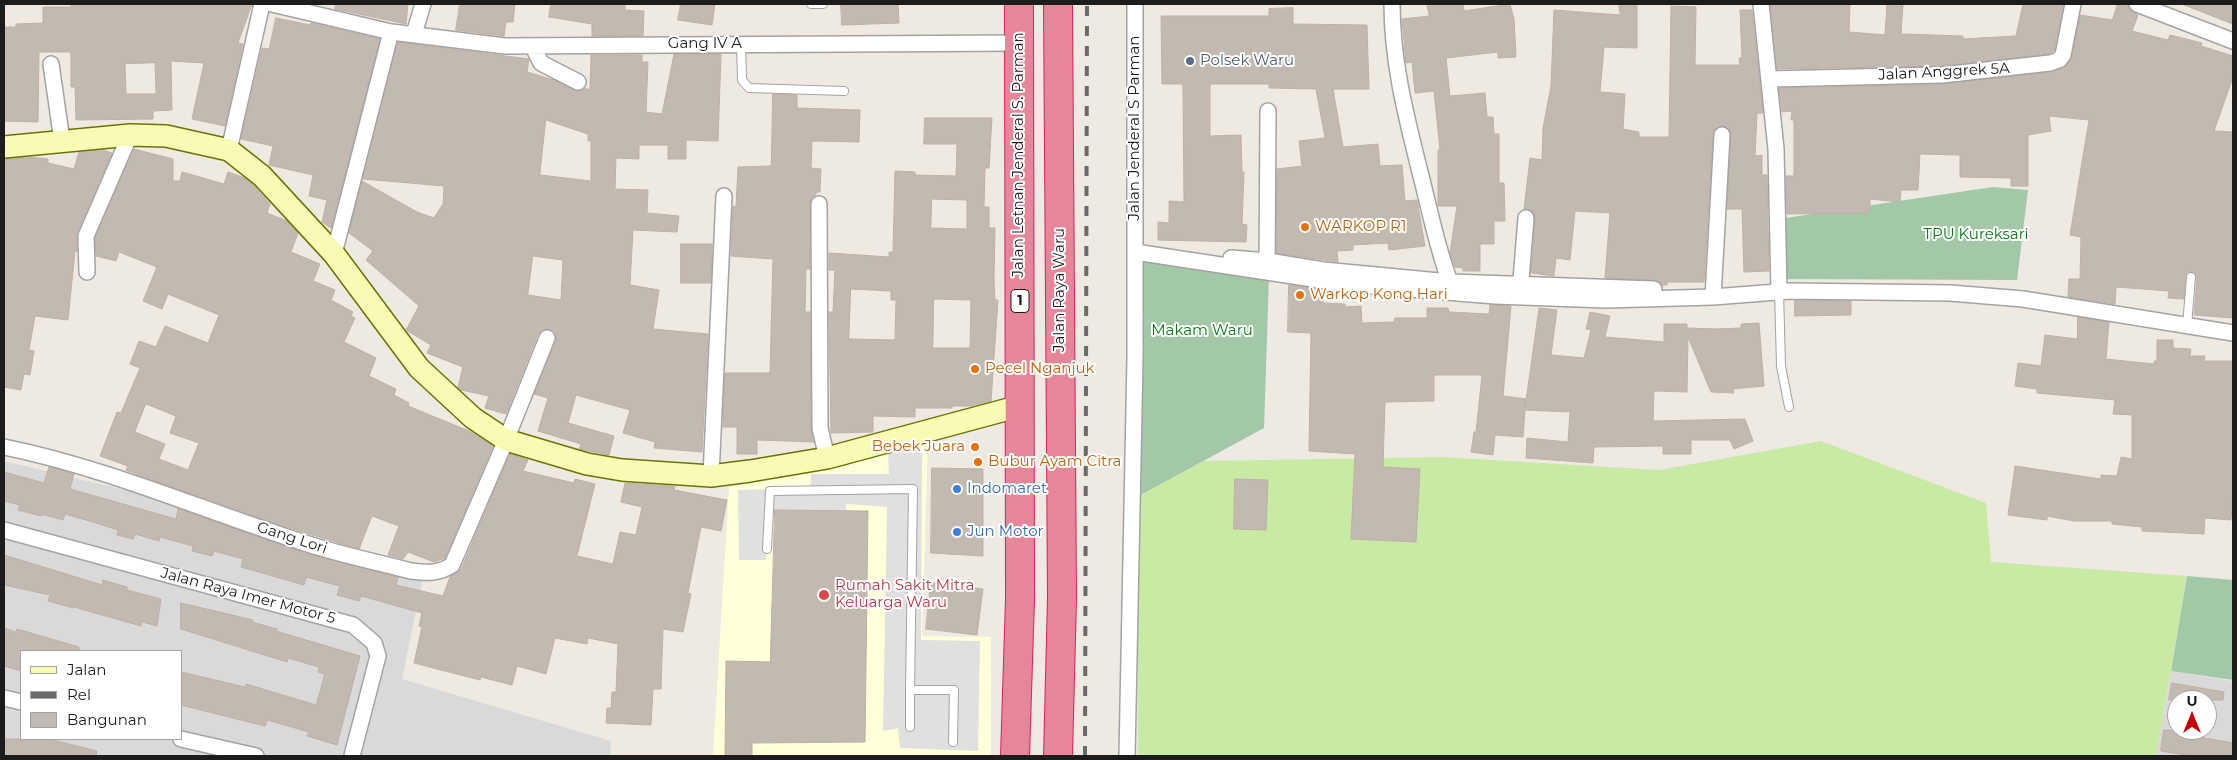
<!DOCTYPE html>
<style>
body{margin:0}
#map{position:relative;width:2237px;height:760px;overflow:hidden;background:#eeeae2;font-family:Montserrat,sans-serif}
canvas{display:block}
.frame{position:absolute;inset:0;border:5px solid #1c1c1c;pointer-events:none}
.legend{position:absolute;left:20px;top:650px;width:162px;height:90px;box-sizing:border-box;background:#fff;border:1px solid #a4a4a4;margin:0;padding:6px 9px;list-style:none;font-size:15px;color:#1c1c1c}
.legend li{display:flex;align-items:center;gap:10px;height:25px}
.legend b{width:25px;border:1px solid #a4a4a4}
.north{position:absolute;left:2167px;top:690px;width:50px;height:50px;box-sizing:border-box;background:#fff;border:1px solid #a4a4a4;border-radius:50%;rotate:0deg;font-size:14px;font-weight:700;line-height:20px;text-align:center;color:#1c1c1c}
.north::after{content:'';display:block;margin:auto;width:18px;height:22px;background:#c90001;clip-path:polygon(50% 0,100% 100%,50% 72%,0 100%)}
</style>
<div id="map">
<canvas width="2237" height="760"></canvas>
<div class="frame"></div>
<ul class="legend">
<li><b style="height:6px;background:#f8fbb3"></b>Jalan</li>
<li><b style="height:6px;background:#6a6a6a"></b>Rel</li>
<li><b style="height:14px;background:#c2b9b1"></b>Bangunan</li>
</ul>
<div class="north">U</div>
</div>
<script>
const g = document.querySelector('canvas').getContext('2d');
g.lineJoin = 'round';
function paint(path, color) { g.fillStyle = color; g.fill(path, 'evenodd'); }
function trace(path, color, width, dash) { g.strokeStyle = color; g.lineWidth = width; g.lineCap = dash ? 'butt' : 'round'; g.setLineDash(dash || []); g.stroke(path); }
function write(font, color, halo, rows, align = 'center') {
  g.font = font + ' Montserrat,sans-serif'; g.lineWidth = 4; g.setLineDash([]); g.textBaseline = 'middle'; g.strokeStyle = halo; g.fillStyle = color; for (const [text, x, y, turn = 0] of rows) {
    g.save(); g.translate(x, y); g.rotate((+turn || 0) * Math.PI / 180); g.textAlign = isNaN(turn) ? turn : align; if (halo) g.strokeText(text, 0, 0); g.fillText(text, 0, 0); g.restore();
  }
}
paint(new Path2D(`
 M4 461 154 497 424 572 402 679 611 741 610 756H4ZM21 651H181V739H21Z
 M2171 671 2233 681V756H2156ZM2177 700H2207V730H2177Z`), '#dad9d9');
paint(new Path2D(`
 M928 442 922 636 991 637V756H713L729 487Z`), '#ffffda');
paint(new Path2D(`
 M1821 441 1986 503 1991 562 2187 576 2156 756H1138L1137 497 1204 461 1442 457 1659 470Z`), '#c8eaa5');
paint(new Path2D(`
 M1993 187 2028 190 2017 280 1775 279 1772 220Z
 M1136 253 1269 276 1264 428 1137 497Z
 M2187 576 2233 580V680L2171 671Z`), '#a2c8a8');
paint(new Path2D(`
 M922 449 921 640 980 641 978 751 900 748 898 728 883 731 887 507 846 504V516L767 517 766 560H739L738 490 810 488 811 474H889L888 452Z`), '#e0e0e0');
const building = new Path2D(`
 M71 4H252L238 43 243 44 225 126 192 119 204 63 171 61 172 110 153 111V119L76 120 75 87H71V52H39L38 122 4 121V27H16V24L43 23V7H71ZM155 63 156 94H126L125 64Z
 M336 4H408L406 24 335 9Z
 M460 4H515L513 22H506L504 36 456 30Z
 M551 4H625V10L644 11 643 36H592V24L549 17Z
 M681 4H715L712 25 678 20Z
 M841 4H898L899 23 842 25Z
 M1427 4H1463L1464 11 1510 4 1514 19 1516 57 1498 58V52L1446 58 1450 96 1485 93 1487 117H1493L1494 134H1499V183H1504L1505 221H1494V244H1480V271H1463V268L1455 267 1450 253 1457 206H1438V150H1440L1434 91 1415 93 1412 62 1406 63 1402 19 1429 16Z
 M1619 4H1637V48L1604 47 1600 92 1625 94 1623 129 1639 132V137H1669L1671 6 1696 7 1695 65H1740L1739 58H1742L1740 10H1752L1763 113H1757L1755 156 1762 155V175H1767L1769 271 1744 272 1742 209H1727L1731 135 1728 127 1722 126 1714 130 1713 134 1704 282H1667V285H1662L1654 280 1605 278 1610 213 1575 211 1570 260 1556 258 1554 276 1531 273 1535 218 1532 211 1524 209 1530 158 1542 160 1543 128 1551 86 1554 10 1620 15Z
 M1770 4H1850L1849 32 1885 35 1887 4H1903L1901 34 1963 36V39L2016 36 2023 4H2064L2054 51 2048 54 1941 66 1777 69Z
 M2118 4H2128L2130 10 2138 15 2132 31 2168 40 2170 35 2202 43 2201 46 2233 56V77L2214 131 2233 132V318L2194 315 2197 277 2192 272 2186 276 2184 299 2168 298 2169 291 2116 287 2115 304 2068 297 2069 279H2080L2081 237 2070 235 2089 120 2049 116 2051 131 2028 135V186H2011V178L1960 177V155L1920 154 1918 190H1901L1900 202 1870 199V213L1787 214 1786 176H1794V120H1791L1792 111 1782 112 1779 88 1942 84 2053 72 2062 69 2071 60 2080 15 2112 20Z
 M2233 4V24L2184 5V4Z
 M1293 8V24L1367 25 1369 89H1333L1343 147 1378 144 1380 166 1402 165 1405 201 1417 200 1425 246 1389 250 1388 243 1353 245V250L1337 251 1338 262 1276 253 1277 169 1302 166 1299 141 1325 138 1316 89 1269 88V84H1210V136L1241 135 1242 172H1244L1242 224 1247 225 1246 242 1158 240V222L1169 223V201L1184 202 1183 84H1162L1161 16H1269V9Z
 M276 18 310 25 311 23 380 39 331 228 322 222 327 200 309 196 313 175 269 165 273 146 241 139 262 48 269 49Z
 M398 42 529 59 527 72 554 80 578 91 585 88 590 90 591 55H642V62H648L646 112 662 114 674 54H721L718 141 686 140V159H668V145H639V159L616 158 615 189 648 190 647 213 679 216 677 232 633 230 630 285 659 290 653 329 708 334 702 452 654 448 655 442 623 433 630 410 576 395 568 423 614 436 609 455 579 449 581 444 538 431 548 398 534 394 556 341V336L551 330 545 329 538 334 506 414 485 408 489 396 461 390 458 387 463 367 427 353 431 345 406 330 419 306 366 260 373 251 349 233 362 181 417 212 434 218 443 204 444 186 363 179ZM546 120 588 134V141H591V181L540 175ZM533 256 563 260 561 300 528 295Z
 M773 94 797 95V108L860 110 859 142 812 141 811 168 821 169 820 192H817L810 204V269H806L805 312H810L811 428 814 442 757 440V454H737V427H723L725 373H770L773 259 731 256 733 206 736 207 738 167 771 166Z
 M925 118H992L989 168H985L984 207H989V228H995L994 279 995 300H998L991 401 970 406H952V408H915V417L873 416V432L831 433 829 312H833L835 270H829V253L889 257V252H893L895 171 915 172V175L956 176 957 144H924ZM932 199 967 200V229L931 228ZM851 289 891 291V300H896L895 340 849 339ZM934 299 971 300 970 348H933Z
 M134 149 173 159V181H180L182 172 224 184 228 172 245 178 253 185 270 204 267 213 287 221 298 233 291 252 320 264 313 281 335 290 331 300 353 312 351 316 355 318 344 342 376 358 369 376 396 389 394 395 409 403 408 406 469 431 493 446 445 558 434 562 408 552 403 559 388 555 399 526 372 516 359 549 273 523 155 481 126 470 128 466 100 456 117 412 121 413 140 368 130 364 139 341 156 347 165 326 208 343 219 315 168 294 162 309 143 301 157 267 119 252 116 261 96 256 95 238ZM146 404 176 416 170 433 199 443 188 470 159 459 165 444 135 432Z
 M103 150 112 153 77 233V252L75 251 68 320 35 316 29 350 34 351 30 375 24 374 21 390 4 387V159L28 157 48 159V163L74 169 79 152Z
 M681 244H712L711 283H681Z
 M1289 285 1324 290 1323 303 1345 304V307L1361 306 1362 323 1394 322 1395 318H1427V308H1448L1449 312 1489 314 1490 305 1511 306 1503 396 1526 399 1525 408 1539 308 1557 310 1551 355 1584 358 1591 330 1586 329 1590 312 1610 316 1605 337 1664 342V324H1687V328L1717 329 1741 328V324L1759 323 1764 386 1733 389 1734 393 1711 392 1688 337 1687 392 1654 391 1653 421 1745 419 1753 441 1734 449 1730 440H1691V454H1663V446L1594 447 1593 463 1526 458 1527 438 1568 442 1570 412 1525 410 1523 437 1495 435 1493 455 1471 452 1474 432H1476L1482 375H1434V401L1385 402 1383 467 1420 469 1416 542 1351 539 1355 454 1309 451 1311 333 1288 332Z
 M1795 300 1851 301V315L1795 316Z
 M2078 317 2109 322 2106 359 2154 364V361H2157V340H2173V348L2191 349 2190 356H2205L2204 361H2233V495L2231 520 2205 518 2204 534 2142 531V527L2112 524V521H2074L2047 516V520L2008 515 2015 466 2101 479V475L2117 476 2121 457 2132 459V415L2113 414 2115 400 2037 393V389L2015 386 2018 363 2041 366 2045 335 2077 339Z
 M510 454 528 460 523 471 574 483 575 479 595 484 577 556 613 564 620 532 636 535 642 507 621 502 625 483 669 486 675 487 674 490 727 500 721 531 701 527 688 593 691 594 683 632 663 629 661 689H653L651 725 606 723 607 708H611L612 692H616L618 644 588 638 587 644 555 638 546 674 517 666 512 685 481 677 480 680 414 663 422 627 419 626 422 613 361 596 359 601 337 595 340 586 306 577 304 585 241 567 243 559 214 551 212 556 192 551 193 546 160 537 159 541 135 534 133 539 117 535 118 530 93 522 65 514 63 520 41 514V516L18 510 20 505 4 501V472L44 483 49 467 74 474 70 489 176 519 178 509 305 553 398 577 396 585 443 596 450 577 461 569Z
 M932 468 983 469V556L931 553Z
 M1235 479 1268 480 1266 530 1234 529Z
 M775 510 868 511 865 742 752 743V756H725L726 661 770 662Z
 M4 555 102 585 103 580 127 587V590L161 599 157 626 142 622 141 626 74 607 73 608 48 601 50 595 4 585Z
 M931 583 983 589 977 635 926 629Z
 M181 603 253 620 252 622 277 629 276 631 360 656 337 745 307 736 309 732 267 720 265 726 181 705V672L245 687 246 684 316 705 325 674 318 672 319 667 288 658 287 662 181 629Z
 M4 628 16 632 17 629 79 647V651H21V671L4 666Z
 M2172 683 2224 692 2223 700H2169Z
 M2164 730H2195L2194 736 2233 743V756H2191L2161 751Z
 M4 739H49L97 751 96 756H4Z`);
paint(building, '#c2b9b1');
trace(building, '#c0b0a4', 1);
const lane = new Path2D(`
 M811 4H823
 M741 44 742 80 749 88 844 91
 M1779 291 1781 366 1789 407
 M2187 326 2191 277
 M767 549 770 491 913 489 910 690H954L953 742
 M910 727V690`);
const street = new Path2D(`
 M272 4 391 32 505 46 1019 43
 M1392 4C1392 62 1406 116 1420 172 1430 211 1438 252 1453 290
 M1761 4 1776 149 1779 291
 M2137 4 2233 41
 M414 34 423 4
 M533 47 541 63 578 82
 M51 64 62 141
 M1769 79 1942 75 2050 63 2059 60 2063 55 2073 4
 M229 150 262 4
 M819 204 820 428 827 458
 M1135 252 1346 284 1495 296 1606 300 1713 297 1790 291 1950 293 2023 299 2233 333
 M334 254 391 32
 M1231 258 1268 261 1323 270 1450 282 1654 289
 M87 272 86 236 130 135
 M1267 272 1268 111
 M1520 292 1526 218
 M1713 297 1722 135
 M4 447C108 468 207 512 308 544 342 555 377 562 411 571 427 573 438 574 452 565L506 440 547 338
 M711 476 724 196
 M4 530 353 625 374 643 378 656 352 756
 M4 698 21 702
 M181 739 256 756
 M1127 756 1135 359V4`);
const secondary = new Path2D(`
 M4 147 130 135 166 136 229 150 262 176 334 254 419 368 473 418 506 440 587 464 622 470 711 476 750 471 827 458 1020 406`);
const highway = new Path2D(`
 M1058 4 1062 598 1058 756
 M1015 756 1020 599 1019 4`);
trace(lane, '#a3a3a3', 10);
trace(street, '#a3a3a3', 18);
trace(secondary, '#697502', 24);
trace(highway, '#dc1f60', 30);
trace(lane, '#fff', 8);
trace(street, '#fff', 15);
trace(secondary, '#f8fbb3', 21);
trace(highway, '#e88699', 28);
trace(new Path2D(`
 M1085 756 1087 4`), '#6a6a6a', 4, [10, 10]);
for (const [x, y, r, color] of [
 [1190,61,5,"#5c6f8a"],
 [1305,227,5,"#e8710a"],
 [1300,295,5,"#e8710a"],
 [975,369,5,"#e8710a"],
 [975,447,5,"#e8710a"],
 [978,462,5,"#e8710a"],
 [957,489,5,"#3f7fe0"],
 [957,532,5,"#3f7fe0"],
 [824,595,6,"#e0444e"]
]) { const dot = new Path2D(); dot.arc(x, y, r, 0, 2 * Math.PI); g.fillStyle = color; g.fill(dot); trace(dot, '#fff', 2); }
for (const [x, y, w] of [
 [1020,301,18]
]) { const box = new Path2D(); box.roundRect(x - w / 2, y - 11.5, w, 23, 4); g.fillStyle = '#fff'; g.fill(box); trace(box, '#1c1c1c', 1); }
write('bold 14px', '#1c1c1c', null, [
 ["1",1020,301]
]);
write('15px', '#1c1c1c', '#fff', [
 ["Gang IV A",705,44],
 ["Jalan Anggrek 5A",1944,72,-3],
 ["Jalan Jenderal S Parman",1135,128,-90],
 ["Jalan Letnan Jenderal S. Parman",1019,155,-90],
 ["Jalan Raya Waru",1060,290,-90],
 ["Gang Lori",292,538,18],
 ["Jalan Raya Imer Motor 5",248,596,15]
]);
write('15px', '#4e5e75', '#fff', [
 ["Polsek Waru",1200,61]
], 'left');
write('15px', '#c56008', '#fff', [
 ["WARKOP R1",1315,227],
 ["Warkop Kong Hari",1310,295],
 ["Pecel Nganjuk",985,369],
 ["Bebek Juara",965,447,"right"],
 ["Bubur Ayam Citra",988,462]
], 'left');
write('15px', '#087c11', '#fff', [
 ["TPU Kureksari",1976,235],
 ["Makam Waru",1202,331]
]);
write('15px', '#366cbe', '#fff', [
 ["Indomaret",967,489],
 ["Jun Motor",967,532]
], 'left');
write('15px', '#be3a42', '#fff', [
 ["Rumah Sakit Mitra",835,586],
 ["Keluarga Waru",835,603]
], 'left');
</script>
